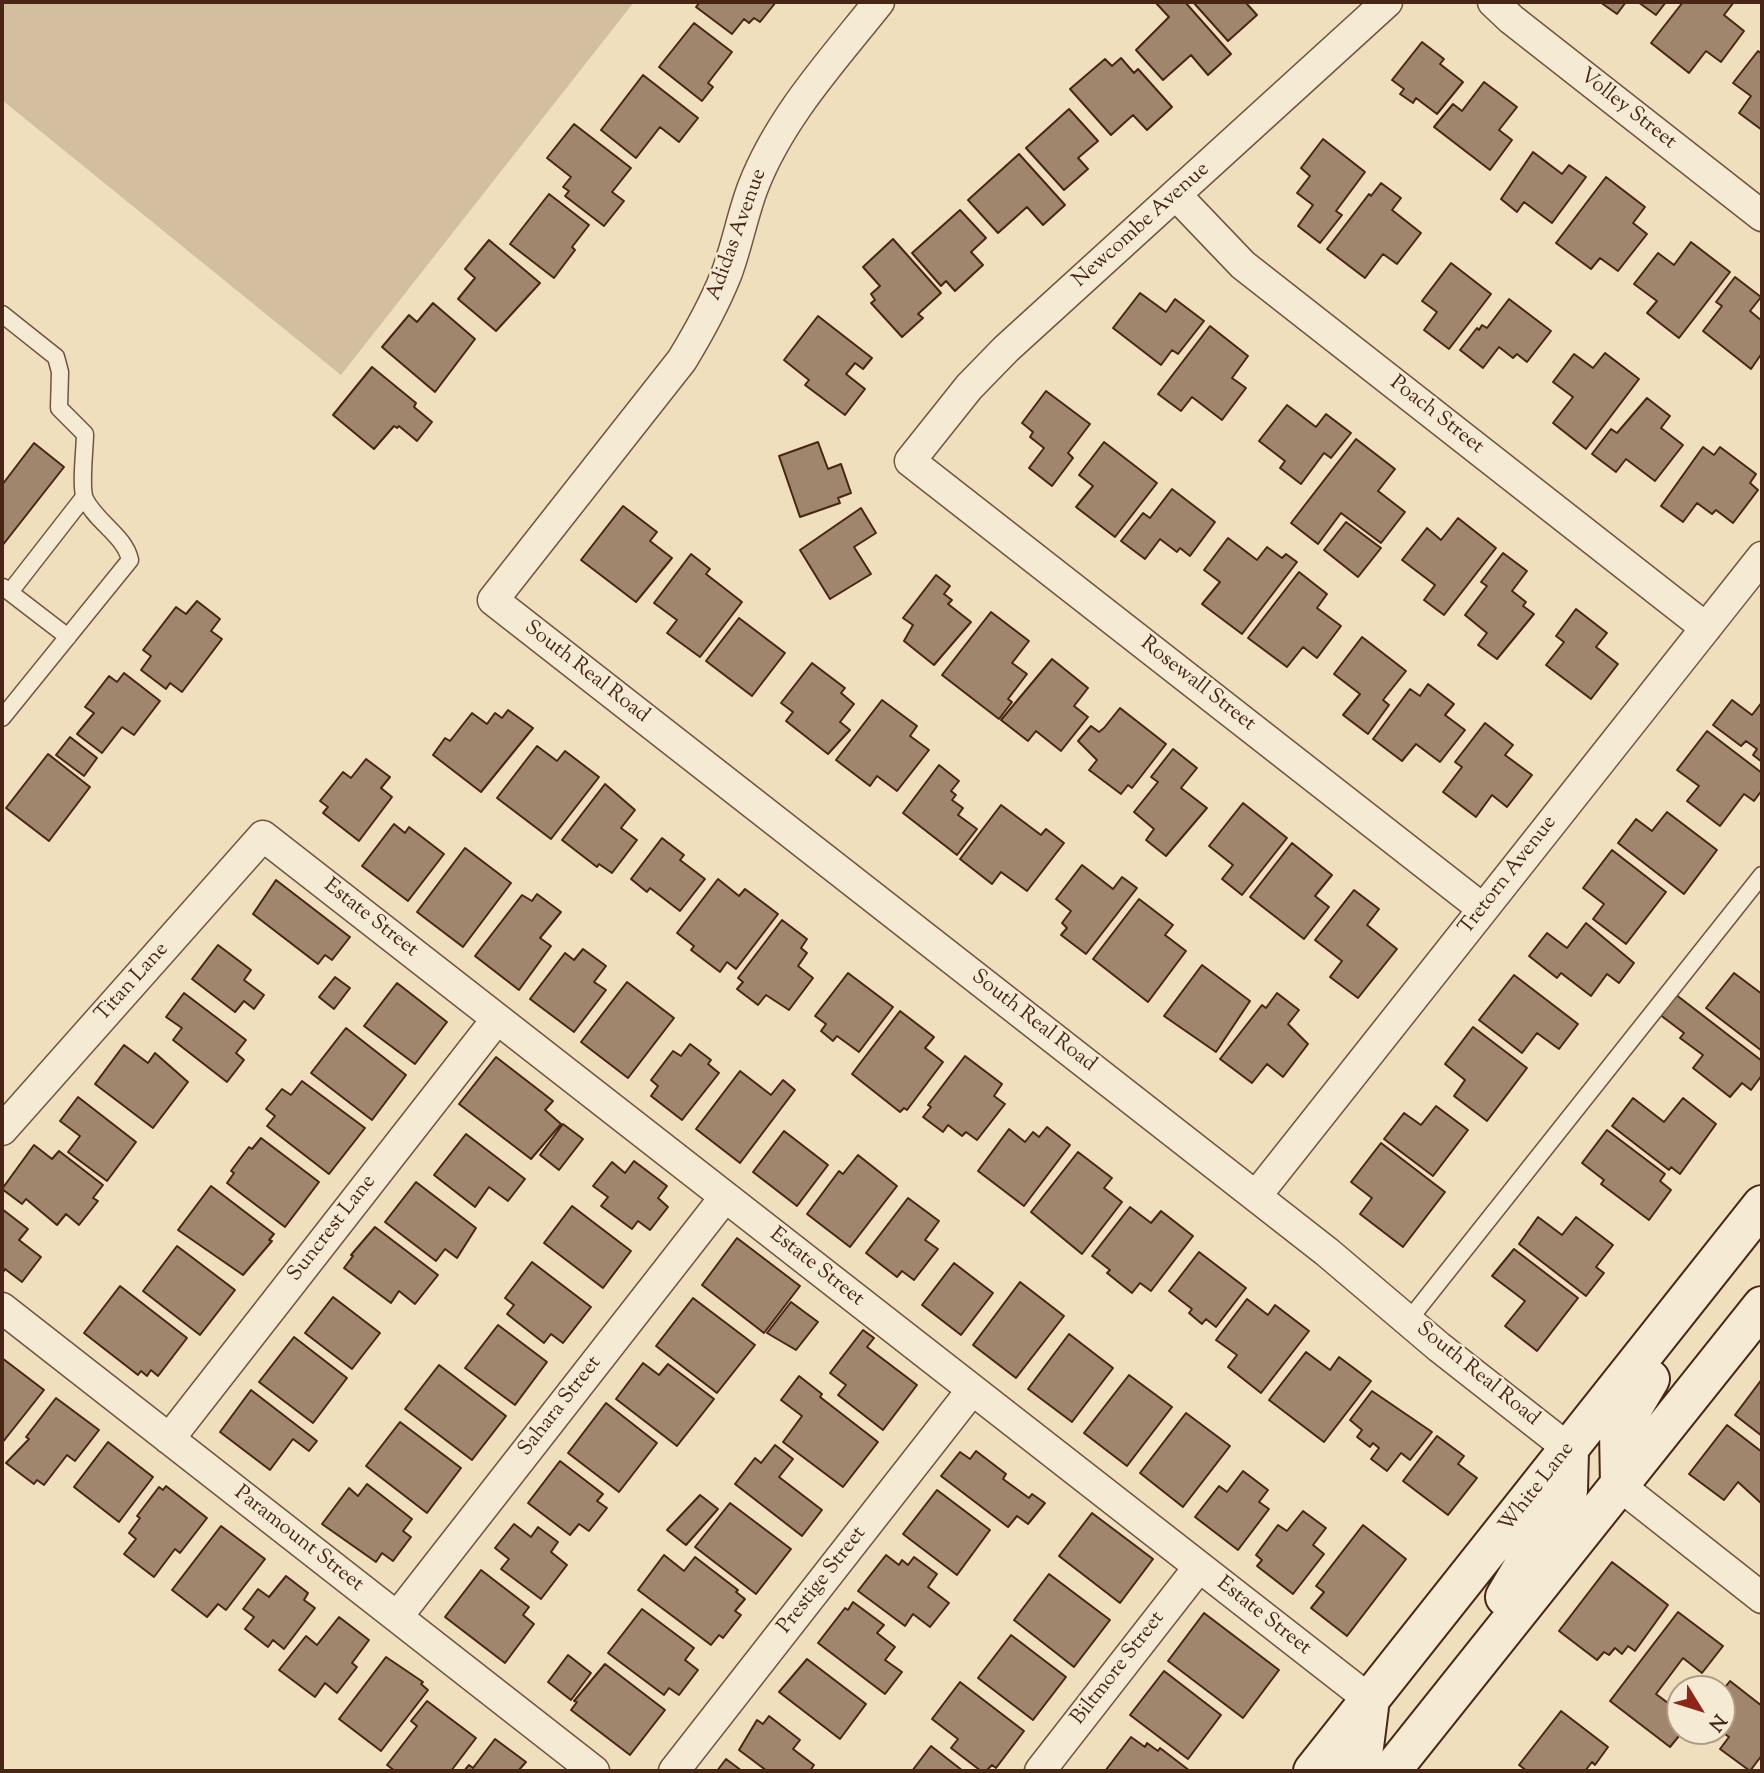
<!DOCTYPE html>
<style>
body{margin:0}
#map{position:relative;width:1764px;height:1773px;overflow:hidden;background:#efdfbc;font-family:"Sorts Mill Goudy",serif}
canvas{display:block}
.frame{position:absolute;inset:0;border:4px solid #492516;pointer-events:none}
.north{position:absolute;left:1666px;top:1675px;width:70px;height:70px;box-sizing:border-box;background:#f5ead3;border:2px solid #b09b87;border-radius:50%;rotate:128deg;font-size:19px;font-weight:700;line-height:28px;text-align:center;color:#492516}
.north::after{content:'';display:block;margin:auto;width:24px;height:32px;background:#8f2418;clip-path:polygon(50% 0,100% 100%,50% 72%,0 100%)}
</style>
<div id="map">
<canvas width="1764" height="1773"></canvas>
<div class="frame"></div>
<div class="north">N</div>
</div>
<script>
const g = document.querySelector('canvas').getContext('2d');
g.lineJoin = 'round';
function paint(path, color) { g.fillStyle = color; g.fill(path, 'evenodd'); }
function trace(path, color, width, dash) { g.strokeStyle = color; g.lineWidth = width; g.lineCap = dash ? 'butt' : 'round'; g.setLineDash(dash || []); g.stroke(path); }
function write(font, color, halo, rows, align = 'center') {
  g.font = font + ' "Sorts Mill Goudy",serif'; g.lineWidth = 5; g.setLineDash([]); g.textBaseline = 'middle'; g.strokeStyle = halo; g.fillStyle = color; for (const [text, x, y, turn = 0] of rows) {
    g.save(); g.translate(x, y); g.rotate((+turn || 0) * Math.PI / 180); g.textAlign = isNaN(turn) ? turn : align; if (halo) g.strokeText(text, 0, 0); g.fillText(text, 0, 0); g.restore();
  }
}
paint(new Path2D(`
 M2 2H634L341 375 2 100Z`), '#d3bfa0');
const building = new Path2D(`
 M700 2H776L760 22 754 18 749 23 744 19 732 34 696 7Z
 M1155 2H1185L1231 54 1208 75 1191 55 1163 80 1136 50 1169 17Z
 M1193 2H1250L1247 4 1257 15 1228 41Z
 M1600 2H1626L1617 14Z
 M1638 2H1666L1656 15Z
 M1683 2H1734L1724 15 1744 31 1721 62 1706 51 1689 73 1651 43Z
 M694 23 732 52 708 83 713 87 702 101 659 67Z
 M1422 42 1444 59 1440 64 1463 82 1437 114 1416 98 1413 103 1400 94 1404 89 1392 80Z
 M1758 51 1762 54V130L1739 113 1751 96 1733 83Z
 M1121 58 1134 73 1138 69 1172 107 1147 130 1133 115 1111 135 1070 89 1105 59 1112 66Z
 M643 75 698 118 679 142 660 127 636 158 601 130Z
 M1484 82 1517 107 1499 130 1512 140 1490 170 1434 127 1453 104 1462 111Z
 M1069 109 1098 141 1078 158 1088 169 1064 190 1026 148Z
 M574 124 631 168 612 192 624 201 604 226 565 196 569 191 563 187 571 177 547 158Z
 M1323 139 1365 172 1336 211 1342 215 1320 243 1298 226 1313 205 1297 193 1310 176 1301 168Z
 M1533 152 1562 174 1569 165 1586 177 1552 223 1524 202 1517 212 1501 199Z
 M1019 154 1065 205 1043 225 1027 207 998 233 968 200Z
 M1606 177 1645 207 1633 223 1647 234 1618 271 1600 258 1591 269 1556 243Z
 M1381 183 1401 198 1392 210 1421 233 1397 264 1383 254 1365 278 1327 249 1369 194 1371 196Z
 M549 194 589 225 572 247 575 250 554 278 510 244Z
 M960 210 986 238 971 252 983 265 955 291 946 281 941 286 912 253Z
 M893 239 941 293 918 314 923 318 902 337 871 303 875 300 871 294 880 286 863 267Z
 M489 240 540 283 496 331 458 299 475 278 465 269Z
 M1691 242 1730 272 1679 338 1647 313 1657 301 1634 284 1658 253 1674 265Z
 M1451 263 1491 294 1449 349 1424 330 1437 312 1422 301Z
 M1735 277 1761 297 1750 311 1762 321V353L1751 369 1703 331 1722 306 1716 302Z
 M1140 293 1166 312 1175 299 1204 321 1178 354 1172 350 1161 365 1113 328Z
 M1509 299 1551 331 1527 362 1517 354 1513 358 1499 347 1483 368 1460 350 1477 328 1479 330 1482 325 1487 328Z
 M433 303 475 339 435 392 382 347 409 315 417 322Z
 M818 316 872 358 863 369 855 363 846 374 865 389 845 415 805 385 809 380 784 360Z
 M1210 326 1248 356 1232 378 1246 388 1222 420 1192 397 1181 411 1158 394Z
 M1605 353 1639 379 1586 449 1553 423 1573 397 1553 382 1574 354 1593 368Z
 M372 367 416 403 414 407 432 422 417 441 399 426 397 428 394 426 374 449 333 415Z
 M1046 391 1090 424 1068 453 1073 458 1052 486 1029 468 1044 448 1030 437 1033 432 1022 423Z
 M1647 398 1670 416 1661 428 1683 445 1655 481 1626 459 1616 472 1592 454 1611 429 1617 433Z
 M1287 405 1316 427 1326 414 1351 433 1331 458 1324 453 1301 484 1280 468 1285 461 1259 441Z
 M1356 439 1395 469 1378 491 1405 512 1381 543 1341 513 1318 544 1291 523Z
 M818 442 828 469 841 464 851 493 838 498 840 503 800 517 779 456Z
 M1104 442 1157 483 1115 537 1076 507 1093 486 1079 475Z
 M34 443 64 467 2 546V485Z
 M1703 447 1714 455 1720 447 1756 474 1750 483 1758 490 1733 523 1716 510 1712 514 1697 503 1683 522 1661 506Z
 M1172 489 1215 522 1190 556 1180 548 1177 552 1160 539 1145 559 1121 541 1143 513 1150 518Z
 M623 506 657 532 650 541 672 558 636 602 581 560Z
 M861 508 876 533 854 547 871 574 830 599 800 550Z
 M1458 518 1496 548 1444 615 1424 600 1435 585 1402 560 1427 528 1441 540Z
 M1346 522 1381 548 1358 577 1324 550Z
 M1228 538 1257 560 1267 547 1282 558 1286 554 1297 562 1242 634 1202 604 1220 582 1204 570Z
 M1503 553 1527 571 1512 591 1526 602 1523 606 1534 614 1497 659 1478 645 1487 633 1465 615 1487 586 1481 582Z
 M691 554 710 569 706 574 742 602 700 657 667 633 677 620 654 603Z
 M1299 572 1327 594 1317 608 1341 626 1317 658 1303 647 1287 667 1248 638Z
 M936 575 950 586 944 594 952 600 948 604 971 622 934 665 904 641 913 625 903 618Z
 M197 601 220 619 211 631 222 639 182 692 170 683 166 689 141 670 151 656 143 650 176 607 186 614Z
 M1576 609 1607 633 1596 647 1618 664 1591 699 1546 665 1564 642 1556 636Z
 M991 612 1029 641 1012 663 1027 674 1008 699 1012 702 999 719 942 675Z
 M739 618 785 653 752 696 706 661Z
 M1362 637 1406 671 1383 700 1389 705 1368 734 1343 715 1360 694 1334 674Z
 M1052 659 1088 688 1074 706 1088 717 1061 751 1036 731 1028 741 1001 720Z
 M812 663 845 688 841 693 854 704 840 722 850 730 828 754 786 721 793 712 781 703Z
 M124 673 160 701 134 735 122 727 102 753 77 734 94 713 85 707 109 676 117 682Z
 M1428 684 1454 704 1445 715 1465 730 1440 762 1416 744 1402 761 1373 739 1410 689 1420 696Z
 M882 700 917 726 910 736 929 750 897 791 877 776 870 786 836 760Z
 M1732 700 1752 715 1762 702V762L1753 755 1757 749 1746 741 1741 746 1713 725Z
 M1120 708 1166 744 1132 788 1128 785 1121 794 1089 770 1097 760 1078 741 1091 726 1099 732 1104 728Z
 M508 710 533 728 481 792 433 755 445 738 450 741 472 713 487 724 495 713 502 718Z
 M1485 723 1513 745 1505 755 1532 775 1507 807 1492 795 1476 817 1443 792 1462 767 1455 762Z
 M1707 731 1762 773V790L1754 801 1744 794 1720 826 1687 801 1699 786 1677 770Z
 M70 737 97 758 84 776 56 755Z
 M537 746 557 761 565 751 599 777 551 839 497 798Z
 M1173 749 1197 768 1181 788 1207 808 1166 856 1146 840 1154 829 1134 812 1158 782 1151 777Z
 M48 754 90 787 49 841 6 808Z
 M366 759 390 777 381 788 392 797 359 841 323 813 328 807 320 801 343 772 351 778Z
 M939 765 959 781 951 791 956 795 952 800 963 808 958 815 977 829 957 855 903 813Z
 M605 784 635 810 621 828 637 840 612 873 599 864 597 867 562 840Z
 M1243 803 1287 838 1242 895 1222 879 1233 865 1209 846Z
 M1001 805 1041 835 1046 829 1064 843 1027 891 1001 872 992 884 960 859Z
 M1667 812 1717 850 1684 894 1618 843 1636 819 1652 831Z
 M394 824 405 833 409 827 444 854 408 901 362 866Z
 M662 838 684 855 680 860 705 879 680 911 650 888 647 892 631 879Z
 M1292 843 1332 875 1315 896 1329 907 1304 939 1250 897Z
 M465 848 511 883 463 947 417 912Z
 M1612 850 1666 892 1626 944 1593 919 1604 904 1583 888Z
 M1082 865 1113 889 1122 877 1137 888 1086 954 1061 935 1067 928 1062 923 1071 911 1056 899Z
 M718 879 739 896 745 889 778 914 736 969 727 962 720 972 691 950 694 946 677 933Z
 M276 880 350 937 332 960 325 955 318 964 253 914Z
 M1354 890 1379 909 1367 925 1397 949 1358 998 1330 977 1342 961 1315 940Z
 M537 894 561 912 540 938 551 946 519 990 475 956 522 895 532 901Z
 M1139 899 1173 925 1165 935 1186 951 1148 1002 1093 959Z
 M782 920 807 939 801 948 807 953 798 966 813 978 789 1010 766 995 758 1005 737 989 743 982 738 978Z
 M1586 923 1634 963 1619 983 1607 974 1591 996 1561 973 1557 978 1529 956 1547 933 1567 948Z
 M218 945 251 970 244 980 264 995 254 1009 244 1001 235 1012 192 979Z
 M583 949 606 966 594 982 606 990 574 1032 530 999 565 953 574 960Z
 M1202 965 1250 1001 1216 1052 1164 1016Z
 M848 973 893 1007 859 1052 837 1036 833 1041 821 1031 826 1024 815 1016Z
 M1734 973 1762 994V1051L1706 1008Z
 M1514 975 1578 1024 1559 1049 1537 1033 1522 1053 1479 1020Z
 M335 977 350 988 334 1009 319 997Z
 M627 982 674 1018 628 1078 581 1042Z
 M397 983 447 1022 415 1064 364 1026Z
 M184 993 246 1040 236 1053 244 1060 227 1082 173 1040 182 1028 166 1017Z
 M1277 993 1299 1010 1288 1024 1308 1044 1283 1077 1267 1064 1252 1083 1220 1059 1262 1005 1266 1008Z
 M1675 994 1762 1061V1075L1751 1090 1742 1083 1730 1097 1693 1068 1703 1055 1680 1038 1684 1033 1659 1014Z
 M900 1011 934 1037 925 1048 943 1062 907 1110 904 1108 900 1112 852 1074Z
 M1473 1027 1527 1068 1487 1121 1454 1096 1465 1080 1445 1064Z
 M346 1028 406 1075 372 1120 311 1073Z
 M690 1044 711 1060 708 1064 719 1073 682 1120 651 1096 658 1086 651 1080 673 1051 681 1056Z
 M124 1045 148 1063 155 1053 188 1082 153 1128 95 1084Z
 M965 1056 1002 1084 994 1096 1005 1104 977 1140 966 1132 962 1136 948 1125 943 1132 923 1117 931 1107 928 1105Z
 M496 1057 553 1101 545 1110 561 1124 531 1159 459 1104Z
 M740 1071 771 1095 783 1080 795 1090 740 1163 696 1129Z
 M302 1081 365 1128 329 1174 267 1126 275 1116 266 1109 282 1089 291 1095Z
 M78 1097 136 1142 107 1181 68 1152 80 1136 60 1121Z
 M1633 1098 1664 1122 1683 1098 1716 1124 1680 1174 1671 1167 1669 1170 1612 1126Z
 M1436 1106 1468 1130 1433 1176 1384 1139 1404 1113 1421 1125Z
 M563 1124 583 1139 559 1170 540 1155Z
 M1047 1127 1070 1145 1024 1206 978 1171 1009 1129 1025 1142 1033 1132 1039 1137Z
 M1607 1130 1665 1174 1660 1181 1671 1190 1649 1220 1601 1184 1604 1180 1582 1163Z
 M784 1131 828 1165 797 1206 753 1172Z
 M466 1134 525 1179 508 1201 489 1187 475 1207 434 1175Z
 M261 1138 319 1182 285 1227 227 1183 234 1173 231 1171 249 1147 252 1149Z
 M1381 1143 1445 1192 1403 1247 1360 1214 1372 1198 1351 1182Z
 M34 1145 52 1159 59 1151 103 1185 93 1198 98 1201 79 1225 66 1214 57 1225 26 1199 22 1204 2 1189Z
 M1078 1152 1112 1178 1104 1188 1122 1202 1082 1254 1031 1212Z
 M858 1155 897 1186 850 1247 807 1214 839 1171 843 1174Z
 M634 1161 667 1186 658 1198 668 1207 650 1230 638 1221 632 1229 601 1206 608 1197 593 1186 612 1162 625 1173Z
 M416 1182 476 1228 457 1258 445 1249 436 1261 385 1222Z
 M211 1186 274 1234 269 1240 272 1241 243 1275 178 1230Z
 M908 1198 939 1221 925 1240 938 1249 914 1280 902 1271 897 1277 866 1253Z
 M572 1206 631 1251 603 1288 544 1243Z
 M1130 1207 1151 1223 1161 1211 1193 1236 1151 1291 1140 1283 1132 1293 1107 1273 1110 1270 1092 1256Z
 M2 1209 28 1229 19 1240 41 1257 22 1282 5 1269 2 1274Z
 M1538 1217 1562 1235 1576 1217 1613 1245 1596 1267 1604 1273 1586 1296 1519 1244Z
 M375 1227 438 1275 415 1304 399 1291 391 1303 344 1268 353 1256 351 1255Z
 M737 1238 800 1286 764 1333 702 1285Z
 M177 1246 235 1290 200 1335 143 1291Z
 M1514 1249 1578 1298 1537 1351 1505 1326 1525 1301 1492 1276Z
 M1199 1252 1246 1288 1216 1327 1206 1319 1202 1324 1189 1313 1192 1309 1169 1291Z
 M532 1262 591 1307 563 1343 551 1334 544 1343 507 1314 514 1305 505 1298Z
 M954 1263 993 1293 961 1335 922 1305Z
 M1020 1282 1064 1316 1016 1378 973 1345Z
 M120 1286 187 1338 158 1376 151 1370 147 1376 141 1371 138 1375 84 1333Z
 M333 1297 380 1333 352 1369 305 1333Z
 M693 1298 755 1345 717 1393 656 1346Z
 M1247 1299 1268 1315 1275 1305 1309 1331 1261 1393 1228 1367 1237 1355 1216 1340Z
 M791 1302 818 1322 796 1350 767 1333Z
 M498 1325 547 1362 515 1405 465 1368Z
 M863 1330 874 1338 867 1347 917 1385 883 1430 838 1395 846 1385 830 1373Z
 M1069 1334 1113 1368 1072 1422 1028 1389Z
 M294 1337 347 1378 313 1423 259 1382Z
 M1306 1352 1330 1370 1339 1357 1371 1381 1324 1442 1269 1400Z
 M2 1358 44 1390 2 1443Z
 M643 1363 659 1375 668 1364 714 1399 677 1446 616 1399Z
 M439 1365 506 1416 472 1460 405 1409Z
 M1129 1375 1172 1407 1127 1466 1084 1433Z
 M799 1376 822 1394 820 1397 878 1442 843 1487 783 1442 802 1416 781 1400Z
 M1762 1379V1436L1735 1415Z
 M251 1390 317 1441 309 1451 293 1439 270 1470 220 1432Z
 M1372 1391 1432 1432 1410 1460 1401 1453 1387 1471 1371 1459 1379 1448 1373 1443 1370 1447 1357 1437 1362 1430 1350 1420Z
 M56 1398 99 1430 75 1461 67 1455 44 1485 37 1480 34 1484 6 1463 29 1439 26 1437Z
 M606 1403 657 1443 619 1492 568 1453Z
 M1186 1413 1230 1446 1183 1507 1140 1473Z
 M400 1422 461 1468 427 1513 366 1466Z
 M1727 1425 1762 1452V1504L1738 1482 1724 1500 1689 1474Z
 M1437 1436 1464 1456 1458 1464 1477 1478 1448 1515 1403 1481Z
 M108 1442 153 1477 119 1522 74 1487Z
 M775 1445 793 1459 779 1477 822 1510 802 1536 735 1484 755 1458 761 1463Z
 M976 1451 1006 1474 1003 1479 1029 1498 1032 1494 1045 1503 1028 1524 1017 1516 1008 1527 941 1476 960 1452 970 1459Z
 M560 1461 603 1494 597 1501 607 1508 589 1531 579 1524 570 1535 528 1503Z
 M1243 1471 1268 1490 1259 1502 1269 1509 1238 1550 1195 1517 1219 1486 1227 1492Z
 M367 1484 412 1519 403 1531 411 1537 393 1561 382 1553 376 1562 322 1524 349 1488 358 1496Z
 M166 1486 207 1518 180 1553 175 1549 154 1577 124 1554 136 1539 129 1533 140 1518 137 1516 159 1487 163 1490Z
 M937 1490 990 1530 957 1575 903 1534Z
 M700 1495 718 1509 686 1545 667 1530Z
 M730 1503 791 1549 756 1594 695 1547Z
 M1303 1511 1326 1528 1313 1545 1324 1554 1293 1594 1257 1566 1262 1560 1256 1555 1278 1525 1287 1531Z
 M1092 1513 1153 1559 1120 1603 1059 1556Z
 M514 1524 531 1537 538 1527 558 1542 551 1552 567 1565 541 1599 501 1569 509 1559 495 1548Z
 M1363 1525 1406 1559 1347 1636 1311 1608 1324 1592 1316 1586Z
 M221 1526 265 1559 226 1610 218 1604 207 1617 172 1590Z
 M664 1555 684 1571 695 1557 738 1590 736 1592 745 1599 735 1611 741 1615 723 1638 719 1635 711 1645 638 1590Z
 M886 1555 899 1565 902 1560 908 1565 914 1557 937 1574 928 1587 949 1603 930 1627 913 1614 905 1626 858 1591Z
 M1612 1562 1668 1605 1635 1651 1628 1646 1622 1654 1615 1648 1609 1655 1604 1652 1597 1660 1559 1631Z
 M481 1570 529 1607 523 1615 534 1624 505 1663 445 1617Z
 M1049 1574 1110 1620 1074 1667 1014 1620Z
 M286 1576 308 1593 304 1600 315 1608 284 1649 273 1640 268 1647 245 1629 254 1617 243 1609 258 1589 269 1597Z
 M853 1602 884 1625 877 1633 895 1647 885 1660 902 1672 885 1694 818 1643 845 1608 848 1610Z
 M642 1609 694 1648 685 1660 698 1670 679 1695 669 1688 664 1695 608 1653Z
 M1678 1612 1723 1646 1702 1673 1683 1658 1656 1694 1680 1712V1731H1683L1670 1747 1610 1701Z
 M1204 1613 1279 1670 1243 1718 1168 1661Z
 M339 1617 369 1640 352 1663 357 1667 337 1693 325 1683 315 1697 279 1670 306 1636 317 1645Z
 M1011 1635 1066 1677 1033 1720 978 1678Z
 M568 1655 591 1673 571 1700 548 1682Z
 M386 1657 423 1682 421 1684 428 1690 381 1751 339 1719Z
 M807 1659 866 1704 840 1739 779 1692Z
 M605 1664 665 1710 630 1755 571 1710 577 1702 574 1701Z
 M1164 1671 1221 1715 1188 1759 1130 1715Z
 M1730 1681 1762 1706V1755L1750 1771 1720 1749 1729 1737 1721 1731 1722 1691Z
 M960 1682 1024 1731 996 1768 992 1765 986 1771H981L951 1748 958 1739 932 1719Z
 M427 1701 476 1738 451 1771H395L387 1765 417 1726 411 1721Z
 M1561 1711 1608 1747 1595 1765 1592 1762 1585 1771H1527L1519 1765Z
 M769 1716 800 1740 793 1749 814 1765 810 1771H767L739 1750 757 1720 763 1724Z
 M1131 1737 1145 1747 1147 1743 1158 1751 1160 1748 1190 1771H1105Z
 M495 1739 526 1762 518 1771H464L469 1765 473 1768Z
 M931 1746 963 1771H912Z
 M726 1759 742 1771H717Z`);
paint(building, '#9f866c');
trace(building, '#492516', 2);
const service = new Path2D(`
 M2 314 56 357 60 372 59 408 85 434C85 448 80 487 85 499 96 522 125 536 130 560L2 718
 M3 587 68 637
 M10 592 84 497
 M1408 1321 1762 875`);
const minor = new Path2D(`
 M879 2C833 60 780 117 753 187 742 216 737 246 726 275 714 305 699 332 682 360L493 600 1327 1252 1439 1347 1569 1449
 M1387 2 1006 349 969 387 910 461 1483 909
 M1493 2 1511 19 1762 216
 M1176 195 1243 265 1706 628
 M2 1130 263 836 1370 1700
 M1256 1196 1762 557
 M2 1308 594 1771
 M169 1439 497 1019
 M1620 1486 1762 1598
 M397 1617 725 1197
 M674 1771 972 1390
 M1040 1771 1199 1567`);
const secondary = new Path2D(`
 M1620 1486 1619 1431 1650 1379
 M1505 1597 1568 1491 1569 1451
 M1313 1771 1762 1205
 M1351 1771 1364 1747 1369 1707
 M1391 1771 1762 1306`);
trace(service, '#725440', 19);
trace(minor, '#725440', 33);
trace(secondary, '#492516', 42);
trace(service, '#f5ead3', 16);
trace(minor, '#f5ead3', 30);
trace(secondary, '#f5ead3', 38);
write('21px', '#492516', '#f5ead3', [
 ["Volley Street",1627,110,38],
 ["Newcombe Avenue",1142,226,-42],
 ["Adidas Avenue",738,235,-70],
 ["Poach Street",1436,416,38],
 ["South Real Road",586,673,38],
 ["Rosewall Street",1197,685,38],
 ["Tretorn Avenue",1509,876,-52],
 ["Estate Street",370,919,38],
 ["Titan Lane",133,983,-48],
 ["South Real Road",1033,1022,38],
 ["Suncrest Lane",333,1229,-52],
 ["Estate Street",816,1268,38],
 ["South Real Road",1477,1375,39],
 ["Sahara Street",561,1407,-52],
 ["White Lane",1538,1488,-52],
 ["Paramount Street",298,1540,38],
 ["Prestige Street",823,1581,-52],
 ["Estate Street",1263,1617,38],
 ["Biltmore Street",1119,1669,-52]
]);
</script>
